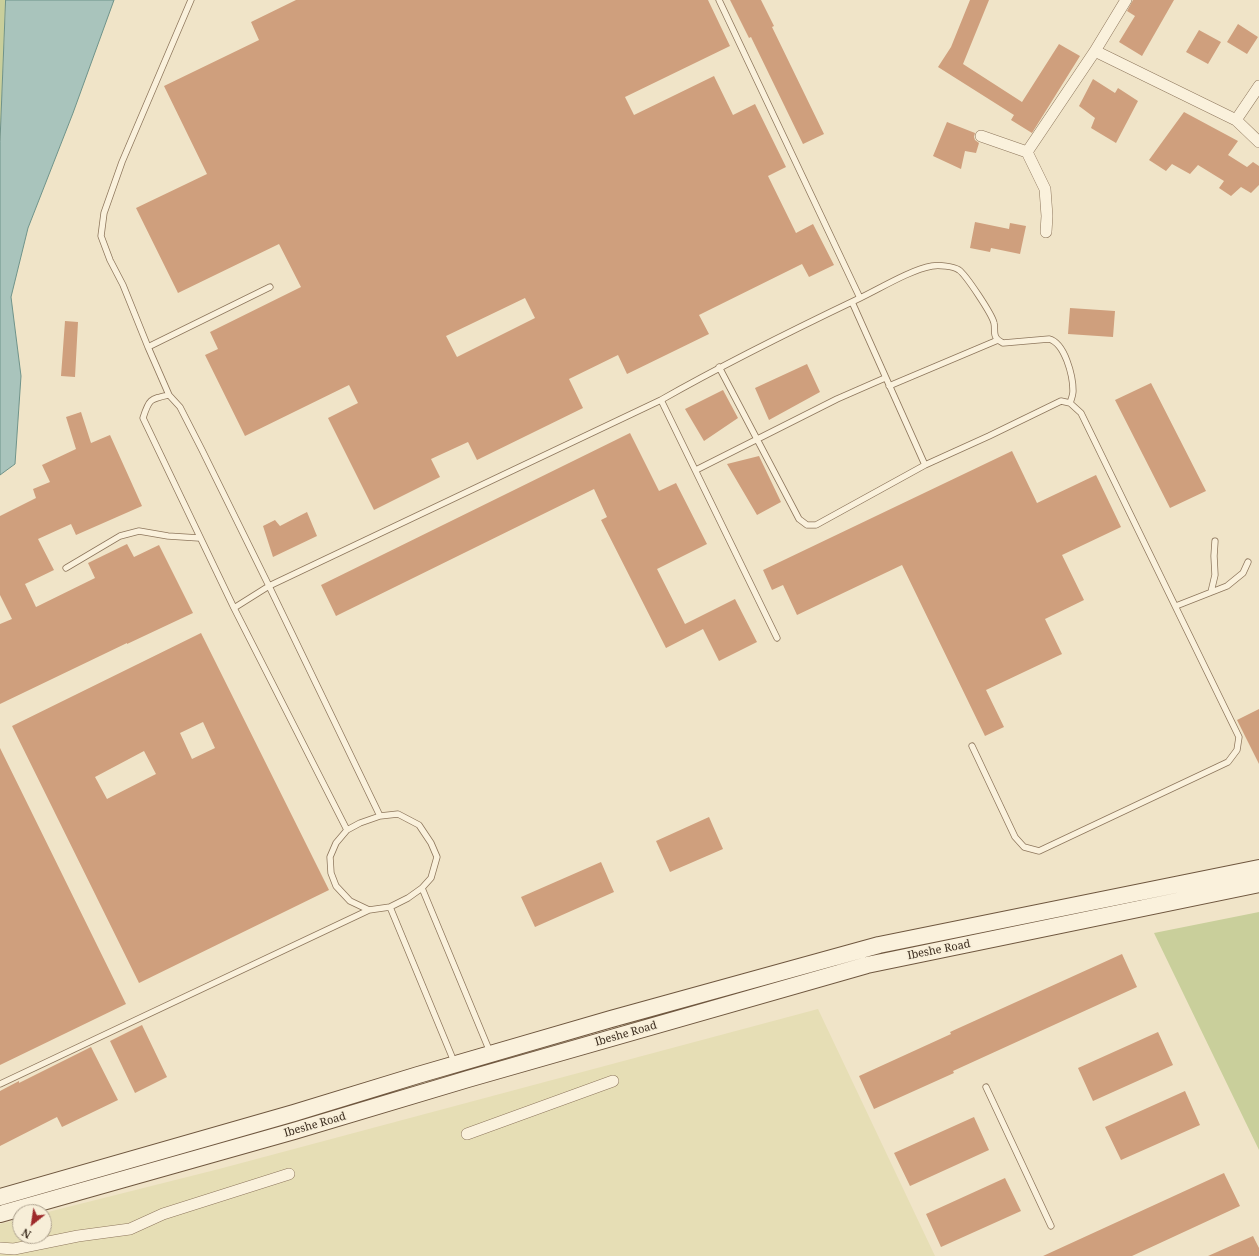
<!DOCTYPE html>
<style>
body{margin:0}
#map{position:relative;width:1259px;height:1256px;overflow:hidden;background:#f0e4c8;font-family:"Noto Serif",serif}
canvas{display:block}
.north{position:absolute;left:12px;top:1204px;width:40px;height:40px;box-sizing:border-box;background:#f7eed8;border:1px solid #ada18e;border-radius:50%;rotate:210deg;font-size:11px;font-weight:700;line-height:16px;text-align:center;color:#3d2e20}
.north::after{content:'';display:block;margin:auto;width:14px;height:18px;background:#9e2a2b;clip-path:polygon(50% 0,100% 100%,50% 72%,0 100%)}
</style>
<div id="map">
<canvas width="1259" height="1256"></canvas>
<div class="north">N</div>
</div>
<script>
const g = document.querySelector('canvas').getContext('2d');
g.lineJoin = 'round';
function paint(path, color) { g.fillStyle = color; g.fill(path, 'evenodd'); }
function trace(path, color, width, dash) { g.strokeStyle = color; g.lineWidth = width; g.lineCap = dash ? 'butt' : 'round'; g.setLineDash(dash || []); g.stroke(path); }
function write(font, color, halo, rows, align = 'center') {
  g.font = font + ' "Noto Serif",serif'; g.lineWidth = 3.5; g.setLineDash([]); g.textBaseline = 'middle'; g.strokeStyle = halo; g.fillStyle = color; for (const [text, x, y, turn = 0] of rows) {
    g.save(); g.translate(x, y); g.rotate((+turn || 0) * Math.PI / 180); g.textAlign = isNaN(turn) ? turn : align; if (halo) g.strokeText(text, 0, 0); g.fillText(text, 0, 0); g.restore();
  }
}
paint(new Path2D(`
 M818 1009 935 1256H0V1224L20 1219V1236H44V1213L219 1169Z`), '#e6deb5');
paint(new Path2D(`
 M0 0H6L0 142Z
 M1259 912V1150L1154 933Z`), '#c9cf9b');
const water = new Path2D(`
 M6 0H114L73 113 28 228 11 297 21 376 15 464 0 475V142Z`);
paint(water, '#a9c4bc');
trace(water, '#6f938a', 1);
paint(new Path2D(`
 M296 0H708L730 46 625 97 634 115 714 76 733 115 755 104 786 167 768 176 796 233 813 224 834 265 809 277 802 264 699 315 709 334 627 374 618 355 569 379 583 408 477 460 468 442 431 459 440 477 374 510 328 418 358 403 349 385 245 436 205 355 218 349 210 332 301 287 279 244 178 293 136 208 207 174 164 86 259 40 251 22ZM525 298 535 318 457 357 446 336Z
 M730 0H761L774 26 772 27 824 134 803 144 751 37 749 38Z
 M970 0H989L963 64 1022 102 1059 44 1080 56 1032 133 1011 120 1014 115 938 67 951 47Z
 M1133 0H1174L1142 56 1119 42 1135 16 1127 11Z
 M1238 24 1258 37 1247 54 1227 42Z
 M1199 30 1221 42 1208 64 1186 52Z
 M1093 79 1115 93 1118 88 1138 101 1116 143 1091 128 1095 118 1079 106Z
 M1184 112 1238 141 1228 155 1247 167 1253 162 1259 166V185L1251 193 1241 187 1231 196 1219 188 1224 181 1198 165 1190 174 1172 164 1166 171 1149 160Z
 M947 122 975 133 974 137 975 140 979 143 976 153 965 151 961 169 933 156Z
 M975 222 1009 229 1010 223 1026 226 1020 254 991 248 990 252 970 248Z
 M1070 308 1115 311 1113 337 1068 334Z
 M65 321 78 322 75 377 61 376Z
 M807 364 820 392 769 420 755 388Z
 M1151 383 1206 491 1170 508 1115 400Z
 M723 390 738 418 704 441 685 409Z
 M81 412 91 443 110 435 142 506 76 535 71 524 38 539 54 570 25 584 36 607 95 578 88 563 127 544 134 557 159 545 193 613 127 644V643L0 704V624L12 619 0 595V516L36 498 33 489 50 482 42 465 76 449 66 417Z
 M630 433 659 491 676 483 707 544 657 569 685 624 735 599 757 642 719 661 703 629 666 648 601 520 607 517 594 489 336 616 321 585Z
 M1012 451 1037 503 1096 475 1121 527 1062 555 1084 600 1045 619 1062 654 986 690 1004 727 985 736 902 565 797 615 783 585 772 590 763 570Z
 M759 456 781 502 757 515 727 464Z
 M307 512 317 536 273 557 263 526 275 520 280 526Z
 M201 633 329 890 139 983 12 726ZM203 722 215 748 192 759 180 733ZM144 751 156 774 107 799 95 777Z
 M1259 709V764L1237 720Z
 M0 748 126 1004 0 1065Z
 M709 817 723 849 670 872 656 841Z
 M601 862 614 892 535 927 521 897Z
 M1122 954 1137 987 953 1071 954 1073 874 1109 859 1076 951 1034 950 1032Z
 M142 1025 167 1077 135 1093 110 1041Z
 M1158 1032 1173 1065 1093 1101 1078 1068Z
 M91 1047 118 1100 62 1127 57 1117 0 1146V1091L19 1081V1083Z
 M1185 1091 1200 1125 1121 1160 1105 1127Z
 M974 1117 989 1150 910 1186 894 1153Z
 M1224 1173 1240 1206 1132 1256H1043Z
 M1005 1178 1021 1211 941 1247 926 1214Z
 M1253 1236 1259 1248V1256H1208Z`), '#cf9f7d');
const service = new Path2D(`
 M191 0 122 162 104 213 101 236 110 260 123 285 148 347 169 395 180 407 202 450 269 586 380 816
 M719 0 860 298
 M852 302 925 465
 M148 347 270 287
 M719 367 799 519 807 525H816L925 465 989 436 1061 401 1070 403 1081 413 1239 737 1237 750 1228 762 1039 851 1024 847 1015 837 972 746
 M889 386 998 340
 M169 395C150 399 149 399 143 418L234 608 347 830
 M661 400 777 638
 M696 470 837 399 885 378
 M66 568 120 536 139 531 168 536 199 538
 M1211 592 1215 575 1214 556 1215 541
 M1176 606 1227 586 1243 573 1248 562
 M234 608 269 586 661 400C726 363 793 330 860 298 881 288 910 270 932 266 939 265 953 266 959 270 966 275 992 314 994 323 995 327 994 331 995 335 996 339 999 341 1003 343L1049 339C1065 343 1073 376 1073 391 1073 395 1071 400 1070 403
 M398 814 419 825 431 843 437 857 431 878 422 888 408 898 390 907 369 910 350 901 336 886 331 873 330 857 336 843 347 830 360 823 380 816Z
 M422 888 490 1052
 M390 907 455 1064
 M0 1084 369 910
 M986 1087 1051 1226`);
const minor = new Path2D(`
 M1095 51 1236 120 1259 142
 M1236 120 1259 86
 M981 136 1027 152 1045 189 1047 216 1046 232
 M1027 152 1095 51 1126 0
 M467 1134 613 1081
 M0 1248 14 1249 78 1236 130 1229 163 1214 289 1174`);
const secondary = new Path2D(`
 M0 1197 294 1113 418 1075 611 1019 879 945 1259 868
 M0 1214 294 1131 468 1079 867 965 1259 884`);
trace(service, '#8d765c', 7);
trace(minor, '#8d765c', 12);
trace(secondary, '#6f573f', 18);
trace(service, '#faf1dc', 5.5);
trace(minor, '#faf1dc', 11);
trace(secondary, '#faf1dc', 16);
write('11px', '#3d2e20', '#f7eed8', [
 ["Ibeshe Road",939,950,-11],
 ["Ibeshe Road",626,1034,-16],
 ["Ibeshe Road",315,1125,-16]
]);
</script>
